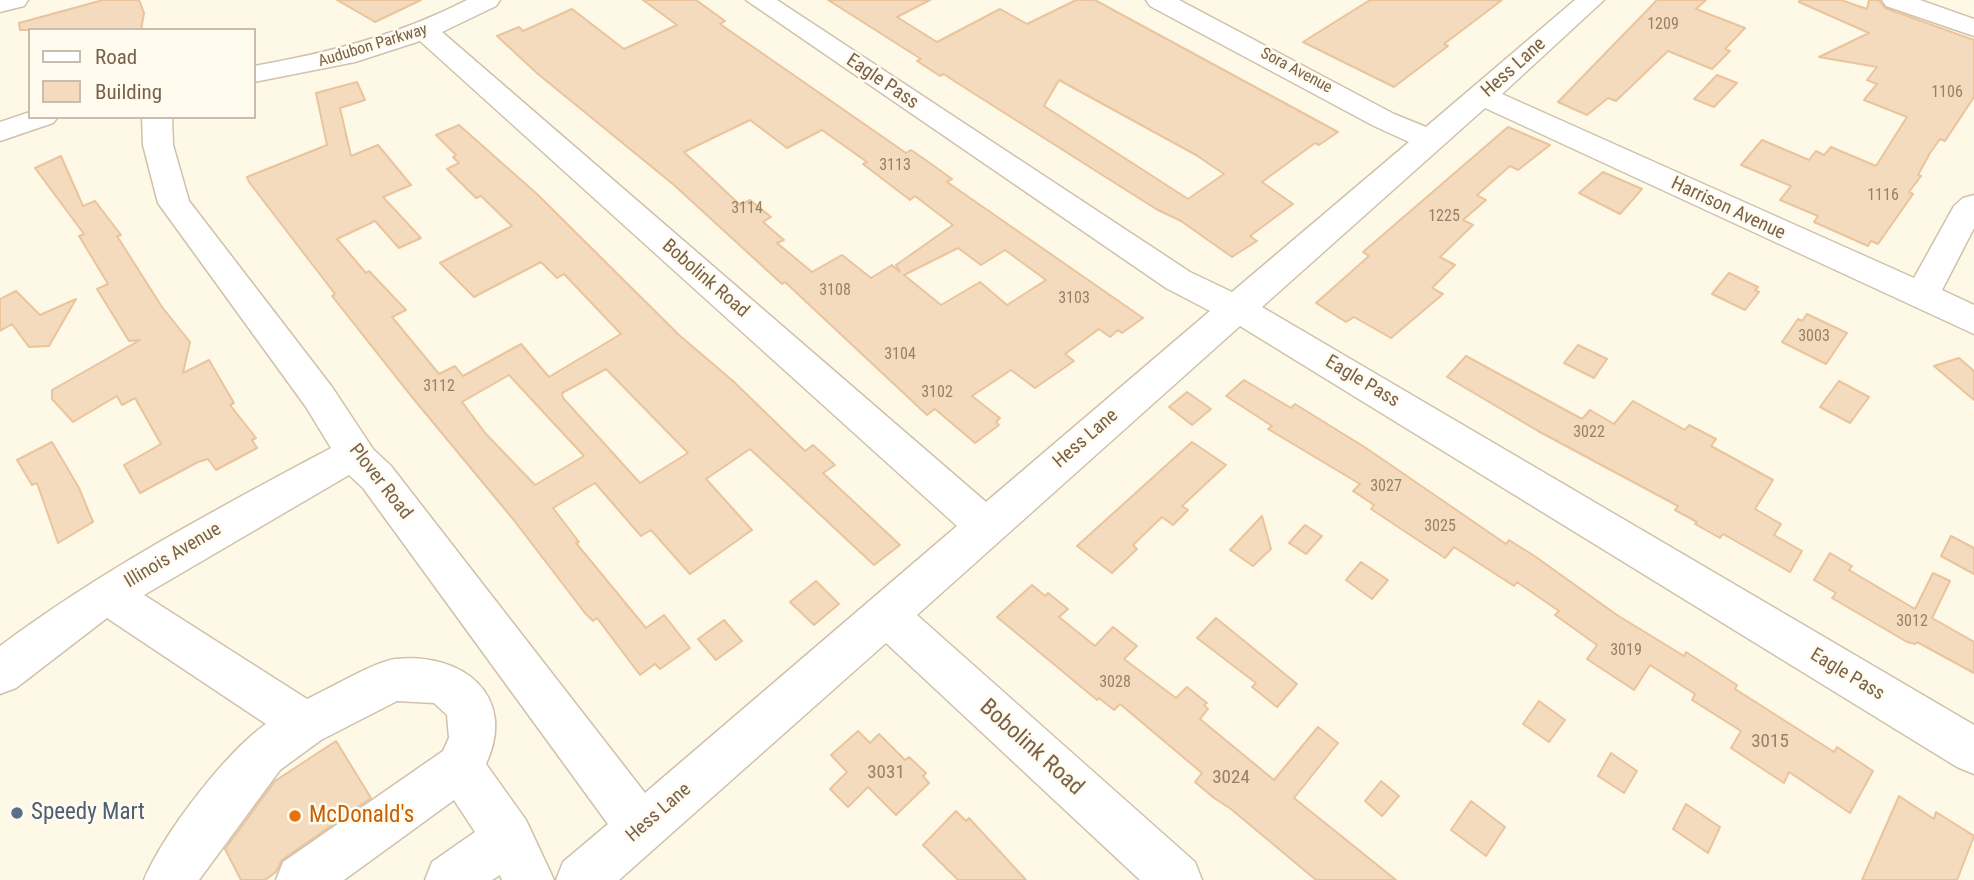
<!DOCTYPE html>
<style>
body{margin:0}
#map{position:relative;width:1974px;height:880px;overflow:hidden;background:#fef8e7;font-family:"Roboto Condensed",sans-serif}
canvas{display:block}
.legend{position:absolute;left:28px;top:28px;width:228px;height:91px;box-sizing:border-box;background:#fffbef;border:2px solid #cabdad;margin:0;padding:9px 12px;list-style:none;font-size:21px;color:#7a6149}
.legend li{display:flex;align-items:center;gap:14px;height:35px}
.legend b{width:35px;border:2px solid #cabdad}
</style>
<div id="map">
<canvas width="1974" height="880"></canvas>
<ul class="legend">
<li><b style="height:9px;background:#fff"></b>Road</li>
<li><b style="height:19px;background:#f5dbbd"></b>Building</li>
</ul>
</div>
<script>
const g = document.querySelector('canvas').getContext('2d');
g.lineJoin = 'round';
function paint(path, color) { g.fillStyle = color; g.fill(path, 'evenodd'); }
function trace(path, color, width, dash) { g.strokeStyle = color; g.lineWidth = width; g.lineCap = dash ? 'butt' : 'round'; g.setLineDash(dash || []); g.stroke(path); }
function write(font, color, halo, rows, align = 'center') {
  g.font = font + ' "Roboto Condensed",sans-serif'; g.lineWidth = 5; g.setLineDash([]); g.textBaseline = 'middle'; g.strokeStyle = halo; g.fillStyle = color; for (const [text, x, y, turn = 0] of rows) {
    g.save(); g.translate(x, y); g.rotate((+turn || 0) * Math.PI / 180); g.textAlign = isNaN(turn) ? turn : align; if (halo) g.strokeText(text, 0, 0); g.fillText(text, 0, 0); g.restore();
  }
}
const building = new Path2D(`
 M103 0H139L144 13 141 30H20L19 23Z
 M337 0H421L375 22Z
 M643 0H696L725 21 720 24 906 153 911 150 927 161 952 179 947 182 1143 318 1122 333 1118 330 1110 337 1099 329 1065 354 1074 361 1035 388 1011 370 972 396 1000 418 996 422 999 425 975 443 935 409 927 415 785 282 782 284 674 185 538 74 497 36 519 27 523 31 572 9 624 49 677 25ZM750 120 787 148 822 130 867 162 863 164 910 200 915 196 953 225 896 265 900 272 892 265 871 278 842 255 812 272 777 243 784 240 763 222 771 217 750 200 740 205 684 152ZM958 248 981 265 1005 250 1046 280 1007 305 980 282 941 305 904 275Z
 M828 0H930L897 17 937 42 1000 9 1027 24 1076 0H1095L1338 132 1319 145 1315 143 1262 182 1293 204 1250 236 1257 241 1232 257 1181 221 1156 209 951 79 944 74 940 76 917 61 921 59ZM1059 80 1196 155 1224 174 1188 199 1044 106Z
 M1370 0H1502L1444 44 1448 46 1394 87 1303 42Z
 M1657 0H1706L1696 9 1745 28 1725 49 1730 51 1712 69 1668 51 1616 101 1608 98 1587 115 1558 102Z
 M1800 0H1841L1867 9 1869 0H1879L1885 8 1974 40V97L1945 141 1940 139 1930 153 1918 175 1921 176 1909 192 1913 194 1878 244 1871 241 1868 246 1814 222 1818 216 1780 200 1791 186 1741 165 1762 140 1809 160 1816 151 1824 155 1831 147 1876 166 1907 117 1864 100 1877 84 1867 80 1877 67 1819 57 1869 33 1799 2Z
 M1717 75 1737 83 1714 107 1694 99Z
 M357 82 365 100 340 108 351 156 378 145 411 185 383 197 421 238 399 248 375 221 337 239 366 273 369 271 406 310 392 317 439 374 455 366 463 376 521 344 549 377 621 334 564 274 557 278 541 262 474 297 440 263 512 226 481 196 476 198 447 169 459 163 453 157 456 155 436 135 459 125 538 195 679 335 733 381 805 451 813 445 835 465 823 473 900 545 874 565 750 449 706 479 752 530 690 574 651 530 641 536 595 483 553 508 579 542 576 543 646 628 664 615 690 648 660 669 655 664 640 675 597 618 593 621 585 613 513 519 412 397 332 296 335 294 249 182 247 177 327 145 316 93ZM606 369 688 453 640 483 563 398 562 393ZM509 375 584 456 535 485 486 434 462 402Z
 M1508 127 1550 145 1518 170 1510 166 1477 195 1486 200 1463 220 1473 225 1440 257 1455 265 1432 288 1443 294 1391 338 1354 317 1346 322 1316 303 1369 256 1363 252Z
 M61 156 83 206 95 201 121 235 117 236 162 307 190 342 183 373 209 360 234 403 230 405 256 438 252 440 257 448 216 470 208 459 198 462 140 493 124 465 161 444 135 398 122 405 117 396 73 422 52 399V390L140 340 129 341 97 289 108 284 79 236 84 234 35 168Z
 M1603 172 1642 189 1620 214 1579 193Z
 M1729 273 1758 287 1755 290 1759 292 1745 310 1712 294Z
 M16 291 40 315 76 299 49 346 29 347 12 324 0 331V299Z
 M1807 314 1847 333 1826 364 1782 342 1798 319 1802 321Z
 M1578 345 1607 359 1594 378 1564 363Z
 M1466 356 1582 419 1590 410 1614 424 1633 401 1685 430 1689 425 1716 439 1711 446 1773 480 1755 509 1781 524 1774 535 1802 551 1790 572 1723 534 1720 538 1695 524 1697 522 1675 510 1678 506 1538 431 1447 377Z
 M1959 358 1974 371V400L1934 366Z
 M1244 380 1291 408 1295 404 1366 448 1506 544 1509 540 1536 557 1617 615 1684 656 1686 652 1737 685 1735 689 1834 752 1837 747 1873 771 1850 813 1789 772 1784 783 1731 748 1741 731 1692 700 1695 694 1650 665 1634 690 1587 659 1597 645 1555 615 1559 611 1517 582 1514 586 1454 547 1445 558 1371 509 1374 505 1353 491 1360 484 1268 429 1272 426 1226 396Z
 M1839 381 1869 397 1850 423 1820 407Z
 M1187 392 1211 409 1192 425 1169 407Z
 M52 442 79 488 93 522 58 543 37 483 32 485 17 460Z
 M1192 442 1226 465 1182 506 1188 510 1173 525 1162 517 1133 545 1137 549 1112 573 1077 546Z
 M1262 516 1271 549 1253 566 1230 550Z
 M1305 525 1322 536 1306 554 1289 543Z
 M1951 536 1974 548V574L1941 556Z
 M1830 553 1852 566 1849 570 1915 609 1933 573 1950 581 1932 618 1974 642V673L1917 642 1915 644 1907 642 1832 598 1836 593 1814 580Z
 M1361 562 1388 580 1372 599 1346 580Z
 M816 581 839 604 814 625 790 602Z
 M1032 585 1045 596 1048 593 1068 609 1059 617 1095 646 1113 627 1137 646 1124 659 1176 698 1187 687 1207 703 1204 705 1208 709 1200 719 1274 780 1318 727 1338 743 1294 798 1396 880H1316L1231 809 1214 798 1195 782 1202 773 1120 704 1114 710 1099 698 1097 700 997 617Z
 M1216 618 1297 684 1277 707 1252 687 1256 683 1197 638Z
 M724 620 742 641 716 660 698 639Z
 M1539 701 1565 720 1549 742 1523 724Z
 M858 731 870 743 879 734 905 760 909 757 926 773 923 776 929 783 896 815 868 787 848 807 830 789 847 772 831 755Z
 M336 741 371 798 282 860 276 872 265 880H241L225 849 275 781Z
 M1611 753 1637 771 1624 793 1598 776Z
 M1381 781 1399 796 1382 816 1365 801Z
 M1899 796 1934 819 1936 812 1974 836 1957 880H1862Z
 M1471 801 1505 827 1486 856 1451 830Z
 M1686 804 1720 827 1708 853 1673 829Z
 M956 811 966 821 969 818 1026 880H958L923 845Z`);
paint(building, '#f5dbbd');
trace(building, '#e9c49c', 2);
const minor = new Path2D(`
 M0 0H28L24 6 0 12Z
 M467 0H500L496 6 442 32 986 502 1210 311 1166 288 746 0H777L1190 272 1232 292 1409 142 1374 126 1150 6 1146 0H1179L1394 114 1426 127 1575 0H1604L1502 94 1914 278 1954 206 1963 198 1974 195V228L1942 290 1974 305V334L1485 108 1262 307 1974 725V774L1957 767 1240 326 917 615 1195 862 1202 880H1140L886 643 619 880H556L563 862 608 824 363 488 349 475 144 595 307 699C329 689 374 662 395 659 462 652 518 695 486 764L526 820 554 880H502L500 875 492 880H425L432 862 475 832 454 800 344 880H276L283 862 443 751 449 738 447 715 434 703 397 701 321 740 280 770 199 880H144C163 834 226 752 266 724L107 618 16 688 0 694V646C103 569 217 509 331 448L306 407 158 203 143 145 142 117H172L173 145 189 201 332 387 373 449 391 466 645 793 957 526 420 41 355 62 254 82V66C328 53 399 35 467 0Z
 M1882 0H1920L1974 19V36L1886 6Z
 M30 112V117H58L53 123 0 141V122Z`);
trace(minor, '#d1c1ab', 3);
paint(minor, '#fff');
for (const [x, y, r, color] of [
 [17,813,7,"#5c6f8a"],
 [295,816,7,"#e8710a"]
]) { const dot = new Path2D(); dot.arc(x, y, r, 0, 2 * Math.PI); g.fillStyle = color; g.fill(dot); trace(dot, '#fffbef', 2.5); }
write('16px', '#998066', null, [
 ["1209",1663,25],
 ["1106",1947,93],
 ["3113",895,166],
 ["1116",1883,196],
 ["3114",747,209],
 ["1225",1444,217],
 ["3108",835,291],
 ["3103",1074,299],
 ["3003",1814,337],
 ["3104",900,355],
 ["3112",439,387],
 ["3102",937,393],
 ["3022",1589,433],
 ["3027",1386,487],
 ["3025",1440,527],
 ["3012",1912,622],
 ["3019",1626,651],
 ["3028",1115,683]
]);
write('16px', '#7a6149', '#fffbef', [
 ["Audubon Parkway",373,46,-17],
 ["Sora Avenue",1296,71,28]
]);
write('19px', '#7a6149', '#fffbef', [
 ["Hess Lane",1514,68,-42],
 ["Eagle Pass",882,82,34],
 ["Harrison Avenue",1728,209,25],
 ["Bobolink Road",705,279,41],
 ["Eagle Pass",1362,382,31],
 ["Hess Lane",1086,439,-41],
 ["Plover Road",380,482,52],
 ["Illinois Avenue",173,556,-31],
 ["Eagle Pass",1847,675,31],
 ["Hess Lane",659,813,-41]
]);
write('19px', '#998066', null, [
 ["3015",1770,742],
 ["3031",886,773],
 ["3024",1231,778]
]);
write('23px', '#7a6149', '#fffbef', [
 ["Bobolink Road",1031,748,42]
]);
write('23px', '#4e5e75', '#fffbef', [
 ["Speedy Mart",31,813]
], 'left');
write('23px', '#c56008', '#fffbef', [
 ["McDonald's",309,816]
], 'left');
</script>
